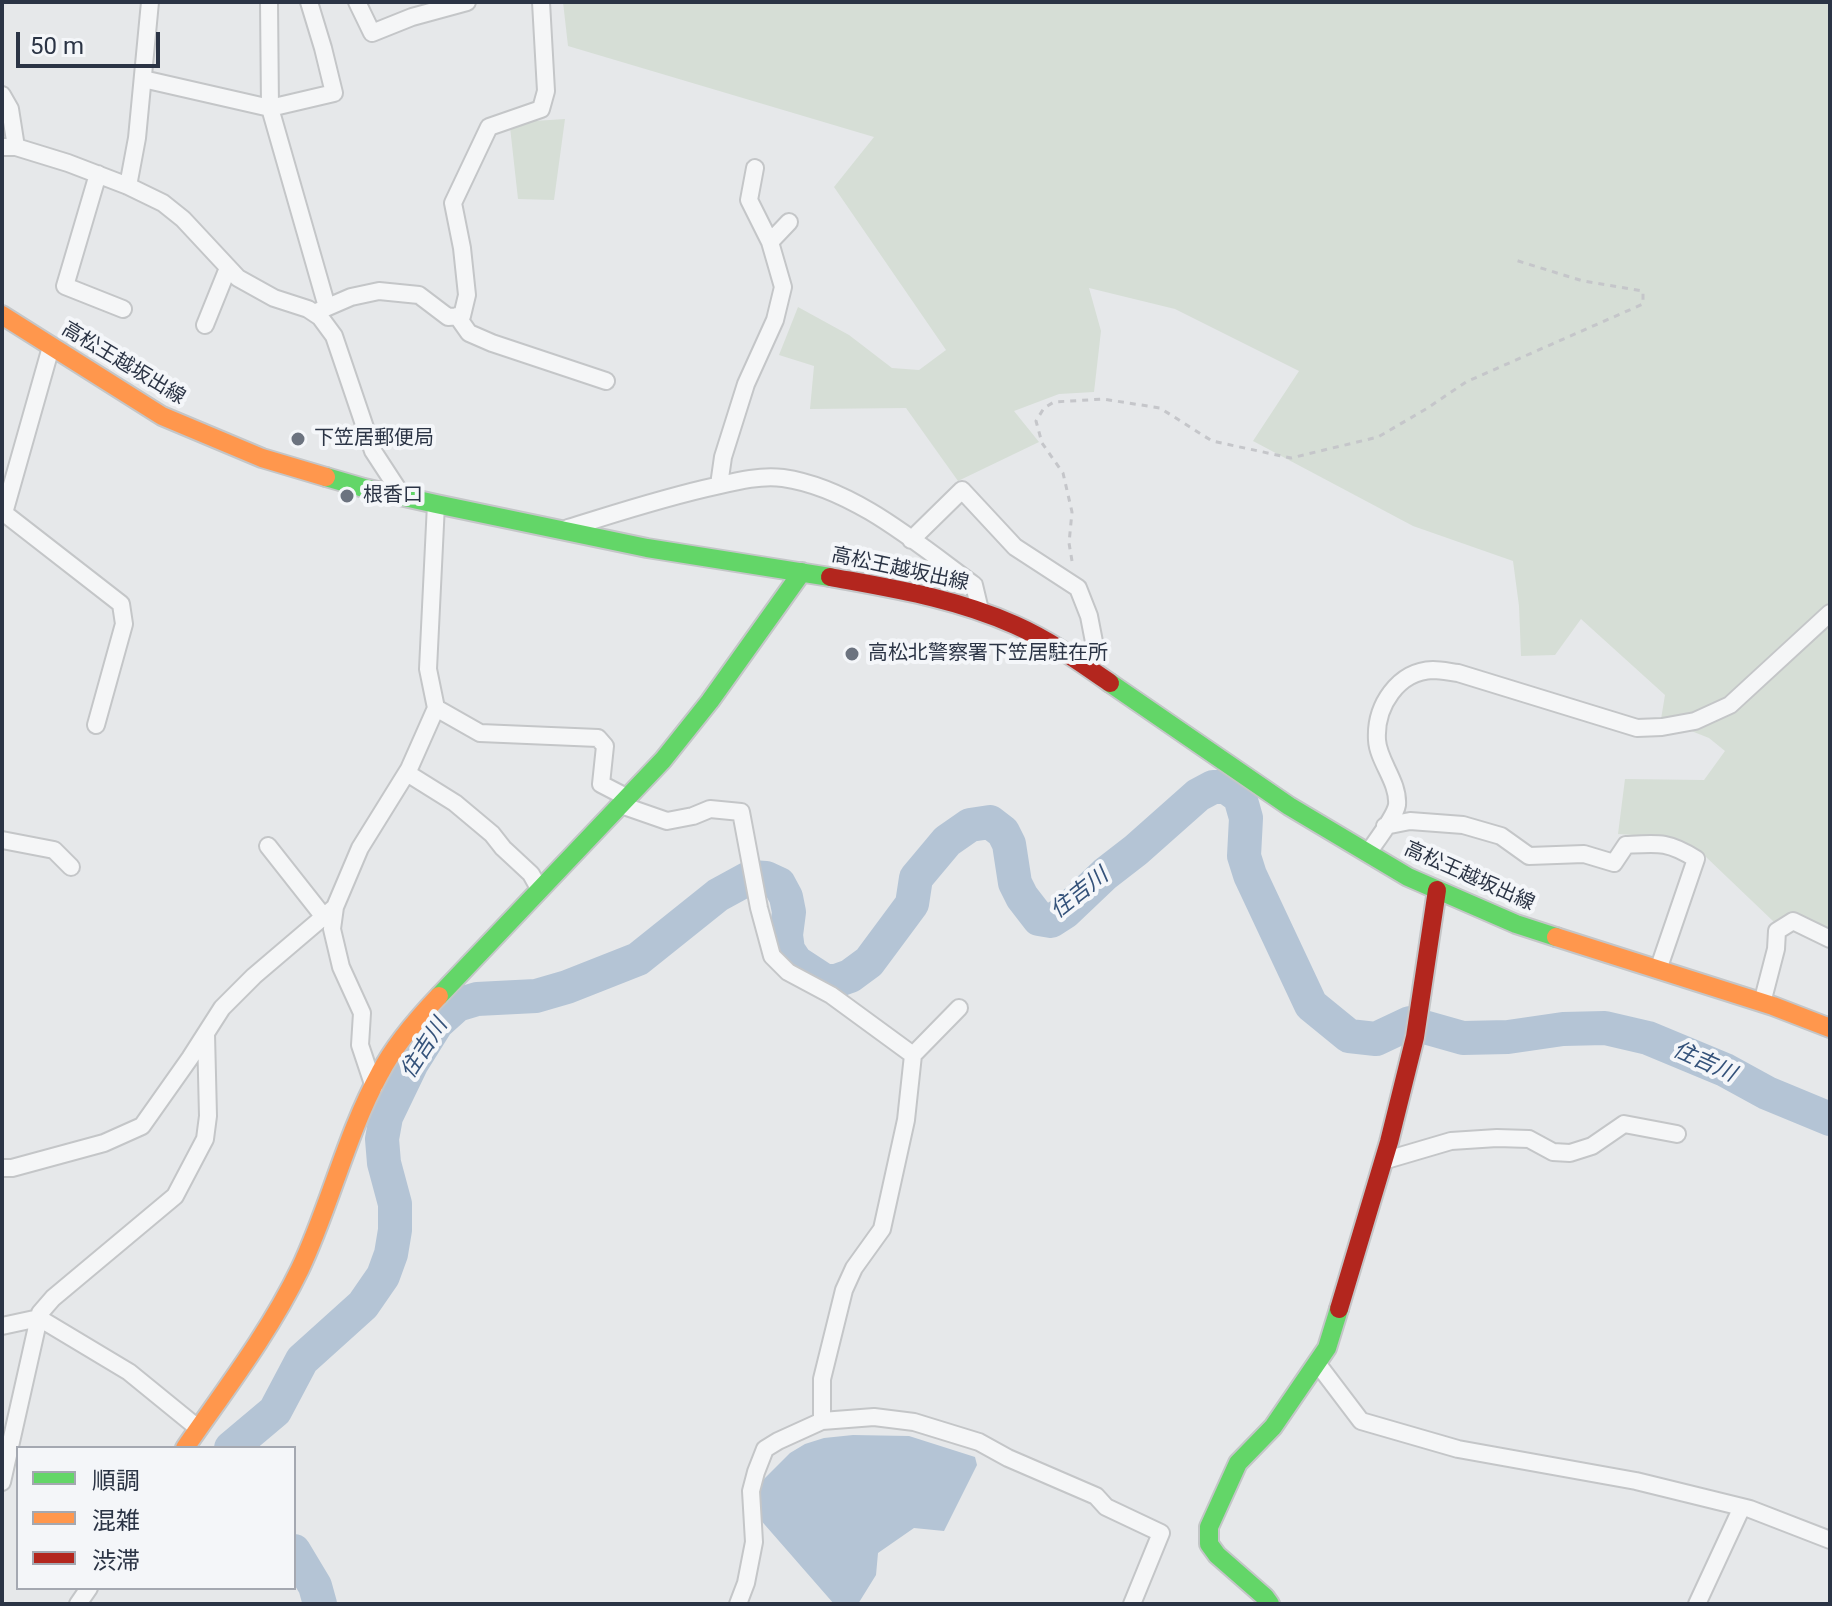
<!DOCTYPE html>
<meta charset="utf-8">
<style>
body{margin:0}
#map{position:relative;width:1832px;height:1606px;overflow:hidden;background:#e6e8ea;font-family:Roboto,"Noto Sans JP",sans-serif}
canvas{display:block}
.frame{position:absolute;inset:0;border:4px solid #2b3445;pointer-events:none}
.legend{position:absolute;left:16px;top:1446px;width:280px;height:144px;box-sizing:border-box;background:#f4f6f9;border:2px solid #a4a8b1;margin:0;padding:10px 14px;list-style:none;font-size:24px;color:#2b3445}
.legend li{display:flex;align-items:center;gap:16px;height:40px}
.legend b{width:40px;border:2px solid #a4a8b1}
.scale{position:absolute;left:16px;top:32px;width:144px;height:36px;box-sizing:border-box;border:4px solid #2b3445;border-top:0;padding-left:10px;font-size:24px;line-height:28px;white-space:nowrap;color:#2b3445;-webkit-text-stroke:6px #f4f6f9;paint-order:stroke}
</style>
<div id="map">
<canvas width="1832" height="1606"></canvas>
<div class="frame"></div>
<ul class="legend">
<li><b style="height:10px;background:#63d668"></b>順調</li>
<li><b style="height:10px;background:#ff974d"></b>混雑</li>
<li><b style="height:10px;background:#b3261e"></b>渋滞</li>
</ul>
<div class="scale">50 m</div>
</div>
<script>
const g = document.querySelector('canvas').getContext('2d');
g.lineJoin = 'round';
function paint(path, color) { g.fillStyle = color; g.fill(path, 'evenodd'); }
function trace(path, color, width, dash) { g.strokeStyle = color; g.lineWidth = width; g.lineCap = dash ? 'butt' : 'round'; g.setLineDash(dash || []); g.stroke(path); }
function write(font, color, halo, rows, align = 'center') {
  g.font = font + ' Roboto,"Noto Sans JP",sans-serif'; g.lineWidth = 8; g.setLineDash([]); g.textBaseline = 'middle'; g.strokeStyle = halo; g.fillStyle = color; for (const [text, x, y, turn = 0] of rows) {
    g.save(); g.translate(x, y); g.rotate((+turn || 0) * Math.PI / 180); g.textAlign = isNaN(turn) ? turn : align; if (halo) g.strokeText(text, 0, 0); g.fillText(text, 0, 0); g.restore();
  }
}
paint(new Path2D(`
 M563 2H1830V930L1799 918 1774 922 1706 857 1664 837 1618 834 1625 779 1704 780 1725 751 1709 738 1661 719 1665 695 1581 619 1555 655 1521 656 1519 606 1513 561 1413 526 1253 441 1299 371 1175 309 1089 288 1101 331 1094 392 1059 394 1014 411 1039 442 958 481 906 408 810 409 814 366 779 355 798 307 849 335 892 368 919 370 946 350 834 187 874 137 568 46Z
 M565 119 554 200 518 199 510 127 534 121Z`), '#d6ded6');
paint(new Path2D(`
 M853 1435 909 1436 975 1457 977 1465 944 1531 914 1528 878 1553 876 1575 858 1604H834L758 1517 760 1483 790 1453 805 1444 824 1438Z`), '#b4c4d5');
trace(new Path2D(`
 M231 1448 275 1411 302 1360 363 1305 383 1276 391 1254 395 1230V1204L384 1163 382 1139 386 1117 412 1063 437 1023 457 1005 477 999 536 996 567 987 638 959 718 895 751 877 766 878 779 884 786 897 789 912 786 935 788 950 796 962 825 981H836L850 976 869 962 912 904 916 878 947 841 970 825 990 822 1003 832 1009 844 1015 883 1022 897 1039 919 1051 921 1065 912 1105 874 1136 850 1198 795 1213 787H1226L1240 797 1246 818 1244 856 1250 875 1311 1005 1349 1036 1376 1039 1410 1023 1463 1038 1508 1037 1563 1029 1605 1028 1648 1038 1725 1070 1767 1093 1830 1119
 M294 1551 315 1586 320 1604`), '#b4c4d5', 34);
const street = new Path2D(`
 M269 2 270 108 327 307
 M357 2 372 33 412 17 467 2
 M143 79 270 108 334 93 323 48 309 2
 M2 95 10 109 16 147
 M2 147H16L68 163 128 186 163 203 183 219 238 278 274 298 308 309 320 317 334 336 373 451 403 497
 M755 168 749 200 770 242
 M98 174 65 286 123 309
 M128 186 137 138 150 2
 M314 313 351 297 379 291 419 295 448 317 462 316 467 295 462 248 453 203 489 127 541 109 546 91 541 2
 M457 316 469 333 492 343 606 381
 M205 325 228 268
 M51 347 4 513 121 604 124 624 96 725
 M719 485 723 457 746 384 775 320 783 287 770 242 789 222
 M568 528C617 513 665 497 716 486 737 481 761 475 783 478 853 488 918 544 974 585L980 610
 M911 540 962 490 1015 547 1078 588 1089 616 1095 647 1090 669
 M436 708 480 733 598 738 605 746 601 784 628 798
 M407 773 455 803 492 834 503 848 531 874 540 890
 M621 805 667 821 693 816 710 809 741 812 759 908 772 956 788 972 831 995 913 1055 959 1008
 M1385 826 1410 821 1463 825 1501 836 1529 856 1584 854 1614 863 1626 845C1658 843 1668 841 1696 859L1658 970
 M2 840 54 850 71 867
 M268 846 324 917
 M1368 853C1376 841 1395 817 1397 805 1399 782 1378 761 1377 740 1375 706 1398 671 1433 670 1441 670 1450 672 1458 673L1637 728 1662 727 1695 721 1730 705 1830 613
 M1762 1003 1776 949 1777 931 1793 921 1830 939
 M374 1087 360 1045 362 1013 341 967 332 929 335 907 360 848 409 769 436 708 428 669 436 504
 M1383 1161 1451 1141 1497 1138 1529 1139 1553 1152 1570 1153 1592 1146 1624 1124 1677 1134
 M2 1168H12L104 1143 142 1126 190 1058 222 1008 254 976 335 907
 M2 1326 39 1318 129 1372 199 1429
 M1317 1363 1361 1421 1458 1449 1636 1481 1750 1509 1830 1540
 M822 1421 874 1417 914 1422 979 1442 1008 1458 1096 1496 1106 1507 1161 1533 1132 1604
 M2 1482 40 1313 53 1298 175 1196 205 1139 208 1116 206 1034
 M78 1604 89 1588
 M738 1604 746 1583 754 1542 751 1491 756 1472 765 1449 778 1441 822 1421V1379L844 1290 854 1268 882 1229 906 1120 913 1055
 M1697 1604 1742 1507`);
const fast = new Path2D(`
 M326 477 364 488 436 504 647 548 830 577
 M1110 683 1289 806 1408 877 1516 924 1556 937
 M439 996 663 760 710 701 802 572
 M1270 1604 1265 1597 1217 1555 1209 1544V1527L1238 1463 1273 1427 1327 1348 1339 1309`);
const slow = new Path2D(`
 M2 315 162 416 262 458 326 477
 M1556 937 1773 1006 1830 1028
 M185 1448C225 1390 269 1333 300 1269 330 1206 346 1135 380 1073 395 1044 417 1019 439 996`);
const jam = new Path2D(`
 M830 577C895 589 954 598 1015 625 1049 640 1080 662 1110 683
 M1339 1309 1389 1142 1415 1037 1437 890`);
trace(street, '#c4c6c8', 20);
trace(fast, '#c4c6c8', 22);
trace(slow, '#c4c6c8', 22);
trace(jam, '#c4c6c8', 22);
trace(new Path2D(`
 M1072 561 1069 543 1072 512 1063 473 1042 443 1036 421 1044 408 1054 402 1103 399 1160 408 1212 441 1291 458 1378 437 1426 409 1466 382 1643 304V291L1583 281 1515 260`), '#c5c6ca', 3, [6, 6]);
trace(street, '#f5f6f7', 16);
trace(fast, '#63d668', 18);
trace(slow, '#ff974d', 18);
trace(jam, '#b3261e', 18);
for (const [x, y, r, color] of [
 [298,439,8,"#6c737f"],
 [347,496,8,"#6c737f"],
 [852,654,8,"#6c737f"]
]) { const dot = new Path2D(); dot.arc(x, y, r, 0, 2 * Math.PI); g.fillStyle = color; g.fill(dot); trace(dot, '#f4f6f9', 3); }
write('20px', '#2b3445', '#f4f6f9', [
 ["高松王越坂出線",123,364,31],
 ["高松王越坂出線",900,570,12],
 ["高松王越坂出線",1469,877,24]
]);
write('20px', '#2b3445', '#f4f6f9', [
 ["下笠居郵便局",314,439],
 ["根香口",363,496],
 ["高松北警察署下笠居駐在所",868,654]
], 'left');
write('italic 22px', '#34527a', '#f4f6f9', [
 ["住吉川",1080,894,-38],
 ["住吉川",425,1049,-57],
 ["住吉川",1704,1063,24]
]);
</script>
